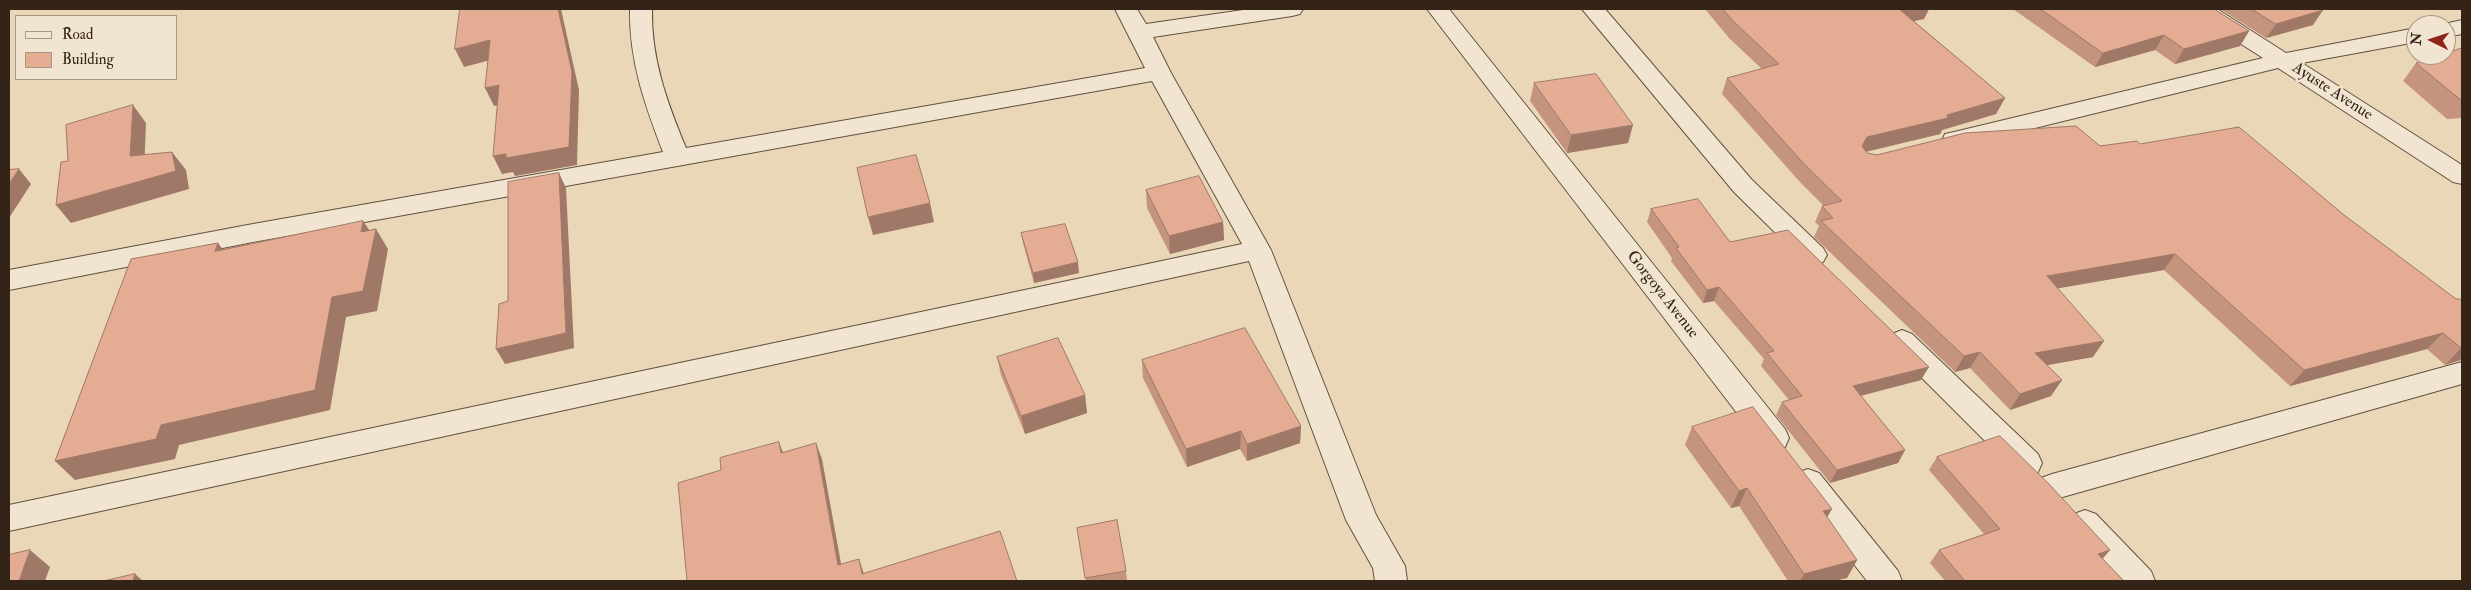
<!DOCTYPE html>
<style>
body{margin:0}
#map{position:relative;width:2471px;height:590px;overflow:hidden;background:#e9d7b8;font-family:"IM FELL Double Pica",serif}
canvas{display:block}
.frame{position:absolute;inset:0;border:10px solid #342418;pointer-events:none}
.legend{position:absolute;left:15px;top:15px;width:162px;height:65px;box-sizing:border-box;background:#f1e5d1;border:1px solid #a59887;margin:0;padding:6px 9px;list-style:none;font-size:15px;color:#342418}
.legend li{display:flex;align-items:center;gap:10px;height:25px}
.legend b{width:25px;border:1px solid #a59887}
.north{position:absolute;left:2406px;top:15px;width:50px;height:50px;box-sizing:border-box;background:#f1e5d1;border:1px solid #a59887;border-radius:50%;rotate:274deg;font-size:14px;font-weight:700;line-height:20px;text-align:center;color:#342418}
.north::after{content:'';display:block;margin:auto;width:18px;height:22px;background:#8f2418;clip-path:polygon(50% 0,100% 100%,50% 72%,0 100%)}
</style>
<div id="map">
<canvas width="2471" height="590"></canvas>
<div class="frame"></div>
<ul class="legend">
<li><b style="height:6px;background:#f1e5d1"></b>Road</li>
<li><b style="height:14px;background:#e4ac93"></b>Building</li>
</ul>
<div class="north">N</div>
</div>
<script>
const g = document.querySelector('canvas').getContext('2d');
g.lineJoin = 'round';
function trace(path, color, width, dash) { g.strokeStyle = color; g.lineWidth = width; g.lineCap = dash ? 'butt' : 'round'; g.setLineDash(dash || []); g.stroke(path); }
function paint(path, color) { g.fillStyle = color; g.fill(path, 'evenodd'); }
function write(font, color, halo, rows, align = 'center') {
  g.font = font + ' "IM FELL Double Pica",serif'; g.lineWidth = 5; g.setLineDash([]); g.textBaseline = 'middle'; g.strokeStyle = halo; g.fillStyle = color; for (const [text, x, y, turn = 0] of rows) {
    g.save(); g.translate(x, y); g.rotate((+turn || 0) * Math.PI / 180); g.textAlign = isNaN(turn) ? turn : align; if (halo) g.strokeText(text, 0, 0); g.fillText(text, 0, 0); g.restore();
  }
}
const street = new Path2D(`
 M630 9H652C651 59 667 102 686 148L1145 68 1115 9H1137L1146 24 1250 9H1303L1300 14 1292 16 1153 37 1171 73 1271 250 1376 515 1405 566 1407 581H1375L1373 568 1346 520 1249 261 9 531V505L1242 244 1152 81 253 242 9 290V270L253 224 663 152C645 105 629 61 630 9Z
 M1427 9H1449L1785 429 1789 438 1785 447 1774 450 1763 447Z
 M1582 9H1605L1752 180 1823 248 1827 255 1823 262 1814 264 1805 262 1734 192Z
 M2191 9H2217L2286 53 2416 28V42L2302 63 2462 165V184L2453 182 2278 68 1954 148 1945 146 1942 140 1945 134 1954 132 2263 58 2194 14Z
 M2462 20V34L2446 37V25H2439Z
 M1902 330 1912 334 2038 454 2042 463 2038 472 2027 475 2016 472 1892 348 1888 341 1892 334Z
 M2462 362V384L2052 500 2041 496 2036 487 2041 478 2052 474Z
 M1808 469 1819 473 1898 571 1902 581H1867L1797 491 1792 482 1797 473Z
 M2085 510 2096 514 2151 571 2155 581H2118L2074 532 2069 523 2074 514Z`);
trace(street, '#615140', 2);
paint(street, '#f1e5d1');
paint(new Path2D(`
 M1705 9H1929L1924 19 1914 21 2005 98 1996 114 1942 130 1940 134 1866 152 1867 153 1877 155 2140 144 2344 215 2456 299 2462 300V361V360L2445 365 2427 349 2290 386 2164 270 2058 288 2093 357 2047 365 2051 396 2010 410 1970 368 1955 372 1814 237 1819 226 1815 222 1822 206 1823 205 1799 181 1722 94 1727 78 1762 69 1729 38Z
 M2013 9H2214L2249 31 2240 46 2175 64 2155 50 2095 67Z
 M2220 9H2321L2313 25 2266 38Z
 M2462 48V118L2447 119 2403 81 2416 63Z
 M1534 83 1628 143 1567 153 1530 101Z
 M1146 190 1223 222 1224 240 1170 254 1147 208Z
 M1651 209 1730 242 1921 380 1861 396 1905 450 1898 463 1830 483 1776 415 1782 402 1789 400 1761 366 1764 359 1714 301 1703 303 1671 261 1672 258 1647 222Z
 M1021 233 1079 273 1034 283 1023 243Z
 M997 357 1085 395 1087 413 1025 434 1001 375Z
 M1142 360 1301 426 1300 443 1247 461 1240 449 1187 467 1143 378Z
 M1692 427 1827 518 1857 560 1847 578 1833 581H1788L1739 506 1731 508 1685 445Z
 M1937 457 2110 550 2102 559 2124 581H1945L1930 563 1939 550 1984 534 1929 470Z
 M1077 528 1126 571 1127 581H1086Z`), '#c4947e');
paint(new Path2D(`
 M558 9H561L579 90 577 165 515 176 513 172 502 174 493 156Z
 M1899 9H1929L1924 19 1893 25Z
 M2323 10 2313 25 2266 38 2276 24Z
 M2249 31 2240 46 2175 64 2184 49Z
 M2164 35 2155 50 2095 67 2103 53Z
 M490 40 498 58 464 67 455 49Z
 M499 85 508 103 494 106 485 88Z
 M2005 98 1996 114 1942 130 1940 134 1860 153 1855 162 1867 137Z
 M133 105 146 123 144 174 130 156Z
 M1633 125 1628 143 1567 153 1571 135Z
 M172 152 186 170 189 189 71 223 56 205Z
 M19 169 31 184 9 218V184Z
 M559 173 566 188 574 348 505 364 496 349Z
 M930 203 934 222 873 235 868 217Z
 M363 221 374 237 376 229 388 249 377 311 346 317 330 410 179 445 175 459 75 480 55 461 332 297 361 232Z
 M1223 222 1224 240 1170 254 1169 236Z
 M218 243 233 263 215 251Z
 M2175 254 2164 270 2037 292 2047 276Z
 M1078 262 1079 273 1034 283 1033 273Z
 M1719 287 1714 301 1703 303 1707 290Z
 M2443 333 2427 349 2290 386 2304 370Z
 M2104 341 2093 357 2025 369 2035 353Z
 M2461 348H2462V359L2445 365Z
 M1980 352 1970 368 1955 372 1964 356Z
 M1929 367 1921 380 1847 399 1853 386Z
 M2062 380 2051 396 2010 410 2020 394Z
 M1085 395 1087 413 1025 434 1021 416Z
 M1301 426 1300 443 1247 461V444Z
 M1241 431 1240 449 1187 467 1186 449Z
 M779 442 785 458 781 453Z
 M816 443 822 459 844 580 838 565Z
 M1905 450 1898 463 1830 483 1837 470Z
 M1747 488 1739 506 1731 508 1739 491Z
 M1832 509 1822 526 1823 511Z
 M30 550 50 567 45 581H19Z
 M2110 550 2099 563 2098 554Z
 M859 559 864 574H862Z
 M1857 560 1847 578 1833 581H1800L1804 574Z
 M135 574 143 581H133Z`), '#a07867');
const building = new Path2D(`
 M460 9H558L572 72 569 147 506 158V154L493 156 499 85 485 88 490 40 455 49Z
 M1723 9H1901H1899L2005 98 1947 115 1948 118 1867 137 1862 146 1867 153 1877 155 1965 133 2076 126 2100 146 2137 141 2140 144 2239 127 2344 215 2456 299H2460L2462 300V348H2461L2443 333 2304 370 2175 254 2047 276 2104 341 2035 353 2062 380 2020 394 1980 352 1964 356 1821 221 1833 218 1822 206 1842 201 1805 165 1727 78 1779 64 1734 22Z
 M2041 9H2214L2249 31 2184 49 2164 35 2103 53Z
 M2252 9H2321L2323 10 2276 24Z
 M2462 48V101L2416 63 2441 55H2446V54Z
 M1596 74 1633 125 1571 135 1534 83Z
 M133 105 130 156 172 152 176 171 56 205 61 162 68 161 66 125Z
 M916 155 930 203 868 217 857 168Z
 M19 169 9 184V170Z
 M559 173 566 333 496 349 499 304 508 301V182Z
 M1199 176 1223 222 1169 236 1146 190Z
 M1698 199 1730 242 1788 230 1929 367 1853 386 1905 450 1837 470 1782 402 1802 396 1767 353 1774 351 1719 287 1707 290 1676 248 1679 247 1651 209Z
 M363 221 361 232 376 229 363 291 332 297 315 390 161 425 156 439 55 461 131 259 218 243 215 251Z
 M1065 224 1078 262 1033 273 1021 233Z
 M1245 328 1301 426 1247 444 1241 431 1186 449 1142 360Z
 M1058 338 1085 395 1021 416 997 357Z
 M1753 407 1832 509 1823 511 1857 560 1804 574 1747 488 1739 491 1692 427Z
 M2000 436 2049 484 2110 550 2098 554 2124 581H1965L1939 550 2000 529 1937 457Z
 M779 442 781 453 816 443 838 565 859 559 862 574 1000 531 1017 581H687L678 483 721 470 720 458Z
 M1117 520 1126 571 1085 578 1077 528Z
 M30 550 19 581H9V555Z
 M135 574 133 581H104Z`);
paint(building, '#e4ac93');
trace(building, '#a07867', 1);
write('16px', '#342418', '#f1e5d1', [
 ["Ayuste Avenue",2332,92,33],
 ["Gorgoya Avenue",1662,295,52]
]);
</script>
